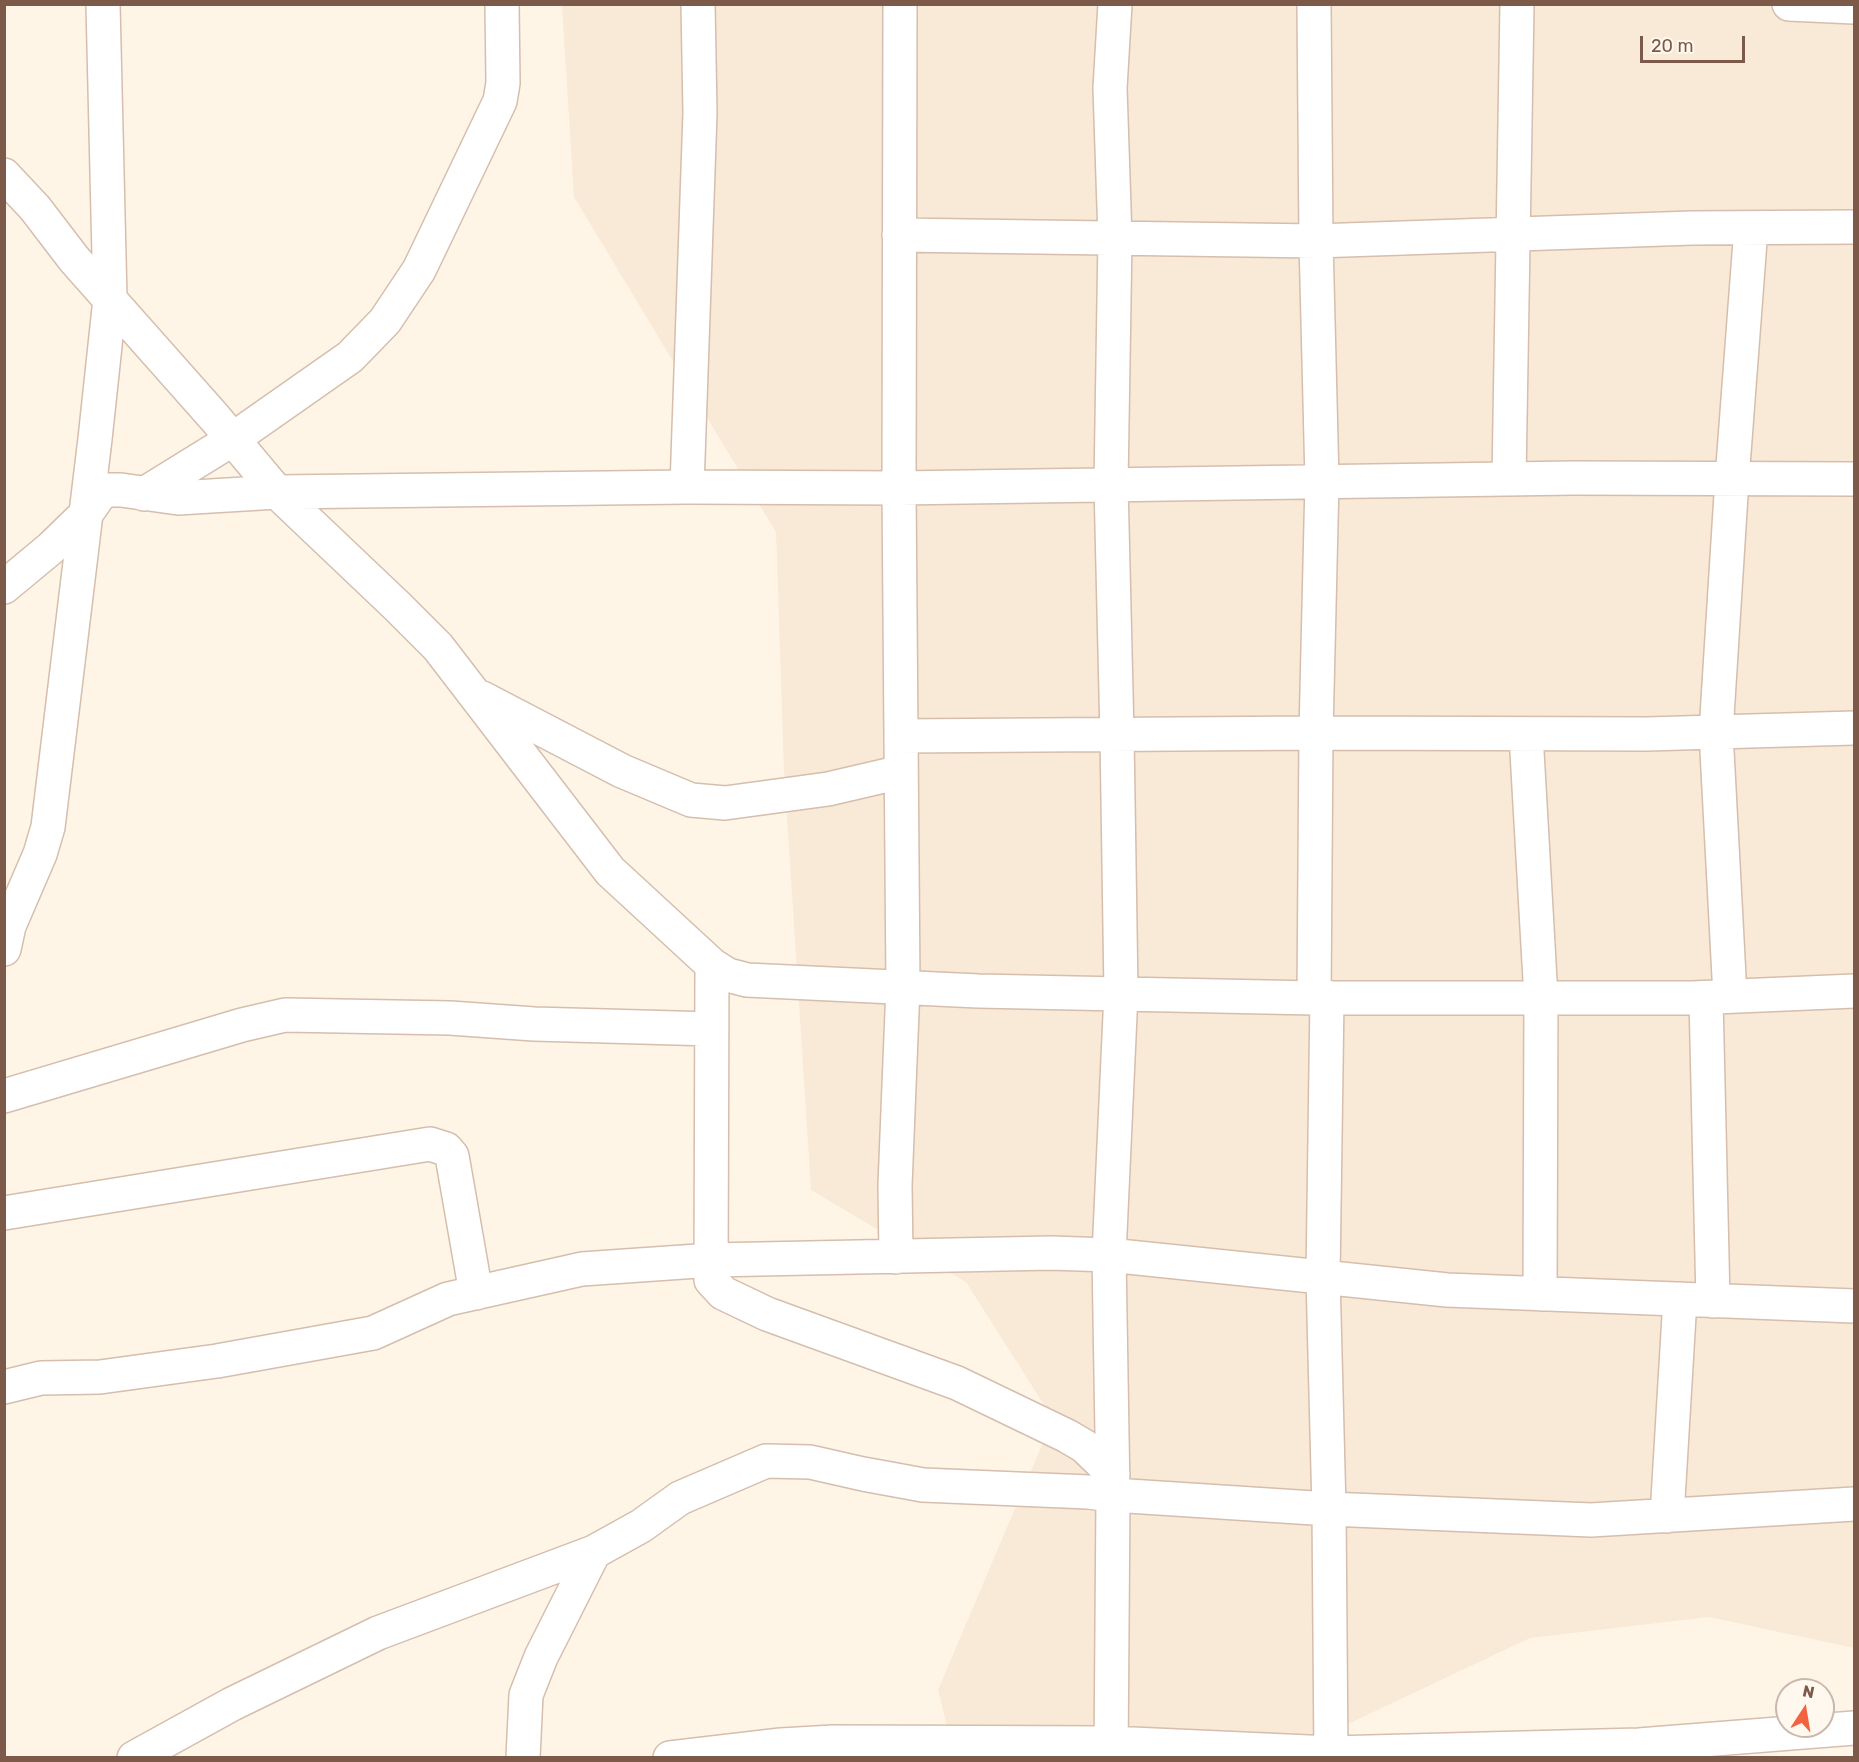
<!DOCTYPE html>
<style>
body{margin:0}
#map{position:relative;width:1859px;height:1762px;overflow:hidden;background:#fef5e7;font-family:Rubik,sans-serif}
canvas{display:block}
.frame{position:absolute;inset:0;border:6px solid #7c5948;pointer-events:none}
.north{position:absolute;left:1775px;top:1678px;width:60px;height:60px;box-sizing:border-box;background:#fff8ef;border:2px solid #cbb8ac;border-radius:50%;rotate:12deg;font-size:16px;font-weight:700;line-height:24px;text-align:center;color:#7c5948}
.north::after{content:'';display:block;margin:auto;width:21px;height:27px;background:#f46340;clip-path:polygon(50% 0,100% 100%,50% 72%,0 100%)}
.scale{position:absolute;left:1640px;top:36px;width:105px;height:27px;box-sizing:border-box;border:3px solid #7c5948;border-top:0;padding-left:8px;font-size:18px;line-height:21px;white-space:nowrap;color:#7c5948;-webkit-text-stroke:4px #fff8ef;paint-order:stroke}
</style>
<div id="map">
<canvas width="1859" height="1762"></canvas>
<div class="frame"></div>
<div class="north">N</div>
<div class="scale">20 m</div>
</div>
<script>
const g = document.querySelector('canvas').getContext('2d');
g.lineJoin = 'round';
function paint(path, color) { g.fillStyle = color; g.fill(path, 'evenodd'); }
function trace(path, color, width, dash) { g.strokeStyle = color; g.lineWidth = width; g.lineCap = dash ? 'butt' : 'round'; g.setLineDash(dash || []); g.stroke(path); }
paint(new Path2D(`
 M562 5H1854V1648L1709 1617 1530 1638 1278 1757H955L938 1690 1053 1419 966 1282 811 1190 784 770 776 532 574 197Z`), '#f9e9d7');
const minor = new Path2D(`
 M1789 4 1854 7
 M4 175 35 208 74 259 215 418 277 492 397 606 438 647 610 871 712 965 728 975 747 980 978 991 1314 998H1692L1854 991
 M899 235 1316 241 1692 228 1854 227
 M1509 479 1517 4
 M687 487 700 113 698 4
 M144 494 233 439 350 357 385 321 419 270 500 101 503 83 502 4
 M4 587 51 548 86 514 100 494 108 490H121L178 498 277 492 687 487 899 488 1574 478 1854 479
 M482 698 622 771 691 800 725 803 828 789 901 772
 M1526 734 1541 998 1540 1294
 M901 736 1316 733 1647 734 1854 728
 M4 949 9 926 40 854 48 827 95 439 110 299 103 4
 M712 965 711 1280 723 1293 767 1314 957 1383 1067 1436 1084 1446 1113 1474
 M1730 996 1716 732 1732 479 1751 228
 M1327 997 1323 1277 1329 1509 1331 1758
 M1314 998 1316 733 1322 481 1316 241 1314 4
 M1706 998 1713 1301
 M4 1096 242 1025 285 1015 450 1018 534 1024 712 1029
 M4 1213 430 1144 446 1149 452 1156 476 1293
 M896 1257 895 1185 903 987 899 488 900 4
 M4 1387 41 1378 100 1377 217 1361 373 1333 448 1299 582 1269 712 1260 1051 1253 1109 1255 1447 1290 1854 1306
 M1667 1516 1680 1299
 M134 1758 232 1704 378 1633 594 1552 641 1526 680 1498 766 1461 810 1462 863 1474 923 1485 1088 1492 1113 1495 1329 1509 1591 1520 1854 1504
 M523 1758 526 1695 541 1657 594 1552
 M670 1758 781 1745 833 1742 1110 1743 1331 1753 1639 1745 1854 1728
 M1111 1758 1113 1495 1109 1255 1121 993 1117 735 1111 484 1115 238 1110 88 1115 4`);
trace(minor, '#d5beae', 36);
trace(minor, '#fff', 33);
</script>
